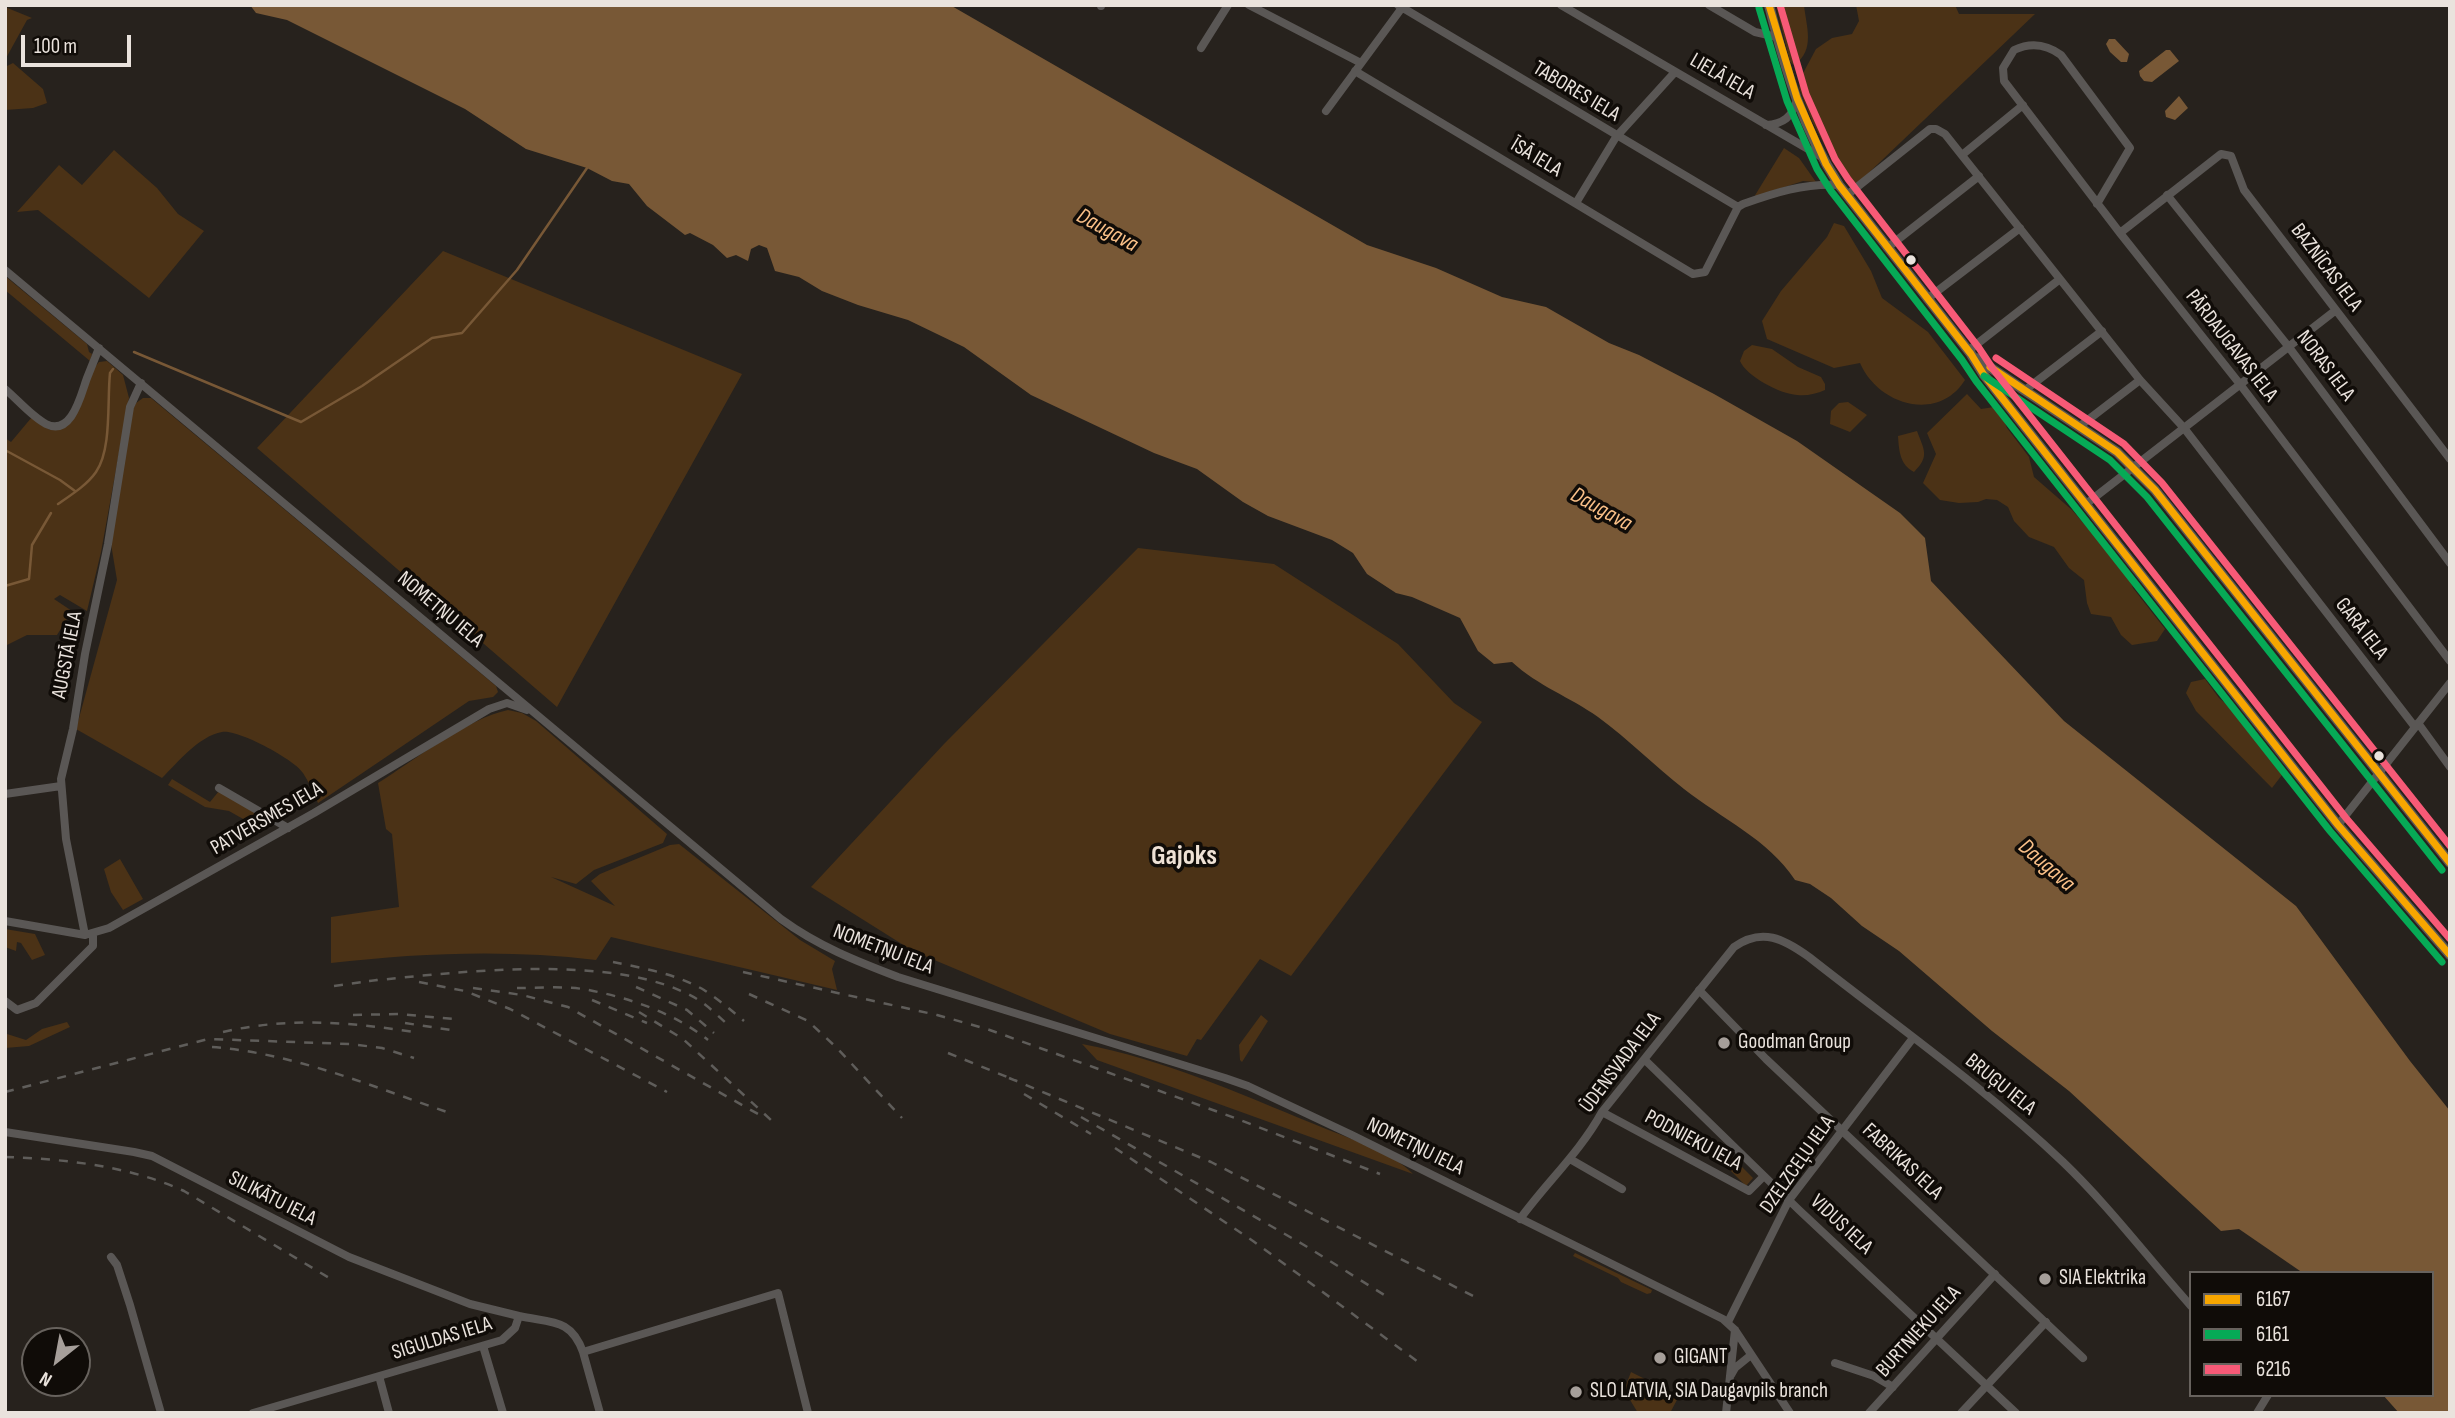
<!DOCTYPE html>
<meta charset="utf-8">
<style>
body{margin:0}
#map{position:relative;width:2455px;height:1418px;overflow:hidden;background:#27221d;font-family:"Sofia Sans Condensed",sans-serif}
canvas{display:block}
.frame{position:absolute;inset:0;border:7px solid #eae3dd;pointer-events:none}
.legend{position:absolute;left:2189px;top:1271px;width:245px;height:126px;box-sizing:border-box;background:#100c08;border:2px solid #67625d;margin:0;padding:9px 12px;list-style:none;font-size:21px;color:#eae3dd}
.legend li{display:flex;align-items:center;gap:14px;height:35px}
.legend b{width:35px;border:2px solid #67625d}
.north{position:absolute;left:21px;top:1327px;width:70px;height:70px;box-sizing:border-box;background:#100c08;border:2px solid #67625d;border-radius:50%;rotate:211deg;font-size:19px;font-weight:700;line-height:28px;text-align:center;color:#eae3dd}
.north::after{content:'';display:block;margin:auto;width:24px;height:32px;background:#a69f9a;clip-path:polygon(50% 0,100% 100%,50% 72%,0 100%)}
.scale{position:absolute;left:21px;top:35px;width:110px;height:32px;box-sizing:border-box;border:4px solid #eae3dd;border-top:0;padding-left:9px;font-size:21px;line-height:24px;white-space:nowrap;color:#eae3dd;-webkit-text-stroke:5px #100c08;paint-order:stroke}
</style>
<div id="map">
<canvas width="2455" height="1418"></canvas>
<div class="frame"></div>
<ul class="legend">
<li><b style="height:9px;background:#f7a600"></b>6167</li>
<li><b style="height:9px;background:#06aa56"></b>6161</li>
<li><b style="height:9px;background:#f75a77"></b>6216</li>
</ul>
<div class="north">N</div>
<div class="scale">100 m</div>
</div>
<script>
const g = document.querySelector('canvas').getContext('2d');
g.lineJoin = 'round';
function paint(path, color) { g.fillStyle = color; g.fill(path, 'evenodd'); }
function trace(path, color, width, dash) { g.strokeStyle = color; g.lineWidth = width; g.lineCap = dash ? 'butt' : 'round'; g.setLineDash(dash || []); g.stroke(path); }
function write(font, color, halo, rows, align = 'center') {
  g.font = font + ' "Sofia Sans Condensed",sans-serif'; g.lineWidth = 7; g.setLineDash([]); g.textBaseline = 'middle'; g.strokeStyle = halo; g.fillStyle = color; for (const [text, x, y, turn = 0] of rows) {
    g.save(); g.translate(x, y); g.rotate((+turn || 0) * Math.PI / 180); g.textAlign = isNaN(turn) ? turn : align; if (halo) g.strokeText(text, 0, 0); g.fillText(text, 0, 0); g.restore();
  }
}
paint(new Path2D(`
 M1776 5H1804C1806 26 1816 50 1794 65L1790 62Z
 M1856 5H1955L1959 14H2035L1857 184H1849L1836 167 1812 121 1799 88 1801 77 1816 49 1832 38 1852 34 1859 21Z
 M5 7 32 18 27 20 5 60Z
 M13 63 43 89 47 103 33 108 5 110V67Z
 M1784 148 1799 158 1816 182 1803 181 1754 197Z
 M114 150 157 188 178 214 204 231 149 298 38 210 17 212 59 165 82 185Z
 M1834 223 1844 226 1871 271 1882 298 1928 332 1965 380C1938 423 1878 405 1860 363L1834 368 1767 339 1762 321 1781 291 1827 237Z
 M443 251 742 374 557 707 257 448Z
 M5 276 87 344 89 352 92 354 90 361 5 290Z
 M1752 345 1772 349 1798 367 1821 377 1825 384V390C1816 394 1807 396 1797 395 1780 394 1746 376 1740 361L1744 351Z
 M107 361 123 375 129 398 101 552 87 611 60 595 54 599 72 611 57 635H27L5 646V438L11 442 32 417 50 430 63 427 95 367 99 362Z
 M1967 394 1981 409 1994 407 2003 418 2007 428 2029 457 2034 477 2072 510 2128 575 2133 588 2165 629 2157 641 2132 645 2121 635 2111 617 2091 614 2087 603 2084 580 2069 568 2054 547 2029 537 2014 521 2008 507 1997 500 1986 499 1978 502 1959 503 1940 500 1923 483 1936 454 1927 433Z
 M143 398H151L496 686 498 692 493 697 469 701 318 803C313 793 309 782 303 773 295 760 238 729 222 732 199 736 178 762 162 778L76 729 117 580 111 544 132 411 136 403Z
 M1848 402 1867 415 1850 432 1830 424 1831 411 1839 403Z
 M1917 431C1924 450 1930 456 1914 472 1900 465 1899 451 1898 436Z
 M1138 548 1274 564 1398 644 1454 703 1482 722 1291 976 1260 959 1201 1040 1197 1039 1187 1056 1110 1034 913 951 811 887 944 744Z
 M2205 679 2219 698 2246 721 2285 771 2272 788 2196 711 2186 693 2191 682Z
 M508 710 522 713 536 721 667 834 663 843 594 870 576 884 551 877 615 906 591 881 600 874 670 845 679 844 800 940 835 961 832 969 837 990 611 937 596 960C508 949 418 953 331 963V917L399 907 392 834 386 829 378 783C413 761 468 718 508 710Z
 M172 779 210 802 219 791 269 821 259 828 229 811 205 807 168 785Z
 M120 859 143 899 123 910 111 892 104 869Z
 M5 929 35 934 45 955 32 960 21 943 17 942 16 951 5 947Z
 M1261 1015 1268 1021 1242 1062 1240 1060 1239 1045Z
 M67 1022 70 1027 29 1046 5 1048 7 1034 26 1040 42 1029Z
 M1082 1044C1163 1059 1238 1093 1314 1124 1342 1136 1393 1152 1413 1174L1097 1060Z
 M1730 1155 1753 1178 1746 1186 1723 1163Z
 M1575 1253 1652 1290 1651 1293 1647 1294 1621 1282 1618 1278 1573 1256Z
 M1631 1372 1679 1396 1670 1413H1638L1624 1390Z`), '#4b3216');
paint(new Path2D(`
 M250 5H950L1367 245 1436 268 1502 297 1546 307 1609 343 1639 355 1714 394 1797 441 1900 513 1925 538 1931 581 2064 721 2296 906 2410 1061 2450 1111V1413H2399L2383 1395H2432V1273H2303L2239 1229 2221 1231 2069 1091 1992 1031 1899 951 1862 926 1831 898 1810 884 1795 880C1768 839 1722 819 1684 789 1655 766 1628 739 1598 717 1570 697 1538 686 1512 662L1494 664 1478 651 1460 618 1412 597 1396 593 1367 574 1353 553 1332 540 1268 516 1243 502 1197 469 1154 453 1031 395 964 347 908 320 858 305 822 291 799 277 775 271 767 248 759 245 751 249 748 261 736 255 727 258 713 245 690 233 685 235 647 206 629 184 612 181 587 168 526 149 465 109 287 20 256 13Z
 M2109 39H2115L2129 54 2127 62H2121L2110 52 2106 44Z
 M2166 50H2170L2179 61 2152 82 2144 81 2140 76 2139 71Z
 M2179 96 2188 108 2175 120 2166 117 2165 111Z`), '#785836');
trace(new Path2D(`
 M134 352 301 422 362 386 432 338 462 333 517 270 587 168
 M5 450 60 480 75 491
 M58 504C71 495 87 485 96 472 112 449 107 401 110 373L113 369
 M5 586 29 579 32 545 51 513`), '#785836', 2.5);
trace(new Path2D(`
 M1249 5 1361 63
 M1398 5 1738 207
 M1561 5 1820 156
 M1709 5 1755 32 1777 37
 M1101 6V5
 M1201 48 1228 5
 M1355 71 1693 274 1705 272 1738 207 1743 204C1774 193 1804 183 1839 185
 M1326 111 1404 5
 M1766 125C1783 124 1793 117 1797 99
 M1962 155 2023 105
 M1847 195 1930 129H1936L1945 134 2140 380 2184 428 2415 727
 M2167 195 2288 346 2450 563
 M1576 203 1616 137 1675 72
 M2097 204 2130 148 2061 55C2046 44 2031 42 2014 50L2003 68 2004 81 2120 233 2239 383 2450 661
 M2120 233 2221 154 2231 156 2244 190 2450 459
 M1887 248 1979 176
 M5 270 781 919C818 946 856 961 898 977L1225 1078 1248 1086 1352 1135 1723 1319 1735 1330 1790 1413
 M1927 299 2020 228
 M1968 351 2060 279
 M5 389C18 400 31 416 46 424 72 437 81 394 87 378 91 368 95 358 99 348
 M2024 391 2102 331
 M2080 426 2140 380
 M2086 504 2336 310
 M2418 723 2450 767
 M219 788 288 828
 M5 794 61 786
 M2338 825 2450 683
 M5 921 85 935 109 928 314 813 489 709 507 703 527 710
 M85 935 66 839 61 779 73 729 85 654 108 544 130 407 141 383
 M1699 990 1766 1059 2083 1358
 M5 1001 17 1010 36 1003 93 946V934
 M1645 1060 1799 1210 2016 1413
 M1602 1112 1749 1191 1764 1176
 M5 1132 134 1152 152 1156 349 1257 470 1304 519 1316
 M1570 1159 1622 1189
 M1520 1219C1547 1182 1580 1152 1602 1112L1734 947C1762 927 1784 939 1809 957 1894 1024 1984 1087 2063 1162 2109 1206 2148 1258 2191 1306
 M111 1257 117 1265 130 1305 161 1413
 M1728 1322 1789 1200 1913 1038
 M483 1346 503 1413
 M583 1352 600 1413
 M1835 1363 1874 1376 1893 1387
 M1731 1375 1735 1368 1751 1355
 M379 1376 389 1413
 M253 1413 502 1340 515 1328 519 1316C551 1323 571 1318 583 1352L778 1293 808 1413
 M1726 1413 1735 1330
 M1869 1413 1995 1274
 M1961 1413 2046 1322
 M2257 1413 2268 1395`), '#5a5755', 8);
trace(new Path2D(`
 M1769 5C1785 68 1803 130 1839 185L1971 354 1984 375 2338 825 2450 955
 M1976 358 2117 452 2155 490 2450 863`), '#5c5855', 10);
trace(new Path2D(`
 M613 962C642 968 677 974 704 990 718 999 731 1010 744 1021
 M743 972 937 1015 987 1029 1235 1118 1380 1174
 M369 981C458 972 618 952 697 999 707 1005 717 1015 726 1023
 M419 982 465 991 510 1009 667 1092
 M334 986 377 980
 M636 987 687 1010 714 1033
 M473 988 522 995 568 1007 758 1114
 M517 988C538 988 561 986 583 989 627 997 673 1012 708 1040
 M749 994 808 1021 837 1048 902 1118
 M592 1000 647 1023
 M639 1012 683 1039 771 1120
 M353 1015 398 1014 454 1019
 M405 1023 457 1031
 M223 1032C288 1017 348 1022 414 1032
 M212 1047C293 1053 371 1086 447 1112
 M948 1053 1017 1081
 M1009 1078 1211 1162 1475 1297
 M5 1092 208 1039 350 1044 382 1048 414 1058
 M1024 1094 1091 1134
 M1081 1117 1304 1245 1386 1296
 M1115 1148 1253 1241 1421 1364
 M5 1157C66 1159 129 1166 184 1191L331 1279`), '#5f5d5a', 2.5, [9, 9]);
trace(new Path2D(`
 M1769 5 1797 98 1826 164 1839 185 1971 354 1984 375 2338 825 2450 955
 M1990 367 2117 452 2155 490 2450 863`), '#f7a600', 7);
trace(new Path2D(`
 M1759 8 1787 101 1817 169 1831 191 1962 360 1976 381 2330 831 2442 962
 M1984 376 2110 460 2147 497 2442 870`), '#06aa56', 7);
trace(new Path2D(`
 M1780 5 1806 94 1835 159 1848 179 1979 348 1993 369 2346 818 2450 939
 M1996 358 2124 444 2162 483 2450 846`), '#f75a77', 7);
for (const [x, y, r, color] of [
 [1911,260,6,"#eae3dd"],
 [2379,756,6,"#eae3dd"],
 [1724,1043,7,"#a69f9a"],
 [2045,1279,7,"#a69f9a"],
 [1660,1358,7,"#a69f9a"],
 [1576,1392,7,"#a69f9a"]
]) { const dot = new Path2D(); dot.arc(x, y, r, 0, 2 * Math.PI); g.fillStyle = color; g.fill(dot); trace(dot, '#100c08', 2.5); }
write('21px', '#eae3dd', '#100c08', [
 ["LIELĀ IELA",1722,77,30],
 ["TABORES IELA",1576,92,31],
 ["ĪSĀ IELA",1536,158,31],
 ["BAZNĪCAS IELA",2326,268,53],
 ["PĀRDAUGAVAS IELA",2231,346,52],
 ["NORAS IELA",2325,366,53],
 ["NOMETŅU IELA",440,610,40],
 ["GARĀ IELA",2361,629,52],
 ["AUGSTĀ IELA",68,655,-79],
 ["PATVERSMES IELA",267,819,-30],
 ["NOMETŅU IELA",883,950,21],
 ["ŪDENSVADA IELA",1621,1063,-53],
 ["BRUĢU IELA",2000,1085,39],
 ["PODNIEKU IELA",1693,1141,28],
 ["NOMETŅU IELA",1415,1147,26],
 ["FABRIKAS IELA",1902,1162,43],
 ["DZELZCEĻU IELA",1798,1165,-55],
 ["SILIKĀTU IELA",272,1199,27],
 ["VIDUS IELA",1841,1225,43],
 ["BURTNIEKU IELA",1919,1332,-48],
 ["SIGULDAS IELA",442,1339,-17]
]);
write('21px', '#eae3dd', '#100c08', [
 ["Goodman Group",1738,1043],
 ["SIA Elektrika",2059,1279],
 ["GIGANT",1674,1358],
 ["SLO LATVIA, SIA Daugavpils branch",1590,1392]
], 'left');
write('italic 23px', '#fac088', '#100c08', [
 ["Daugava",1107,231,29],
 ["Daugava",1601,510,29],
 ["Daugava",2046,866,41]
]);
write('bold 28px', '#eee1d5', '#100c08', [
 ["Gajoks",1184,857]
]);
</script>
